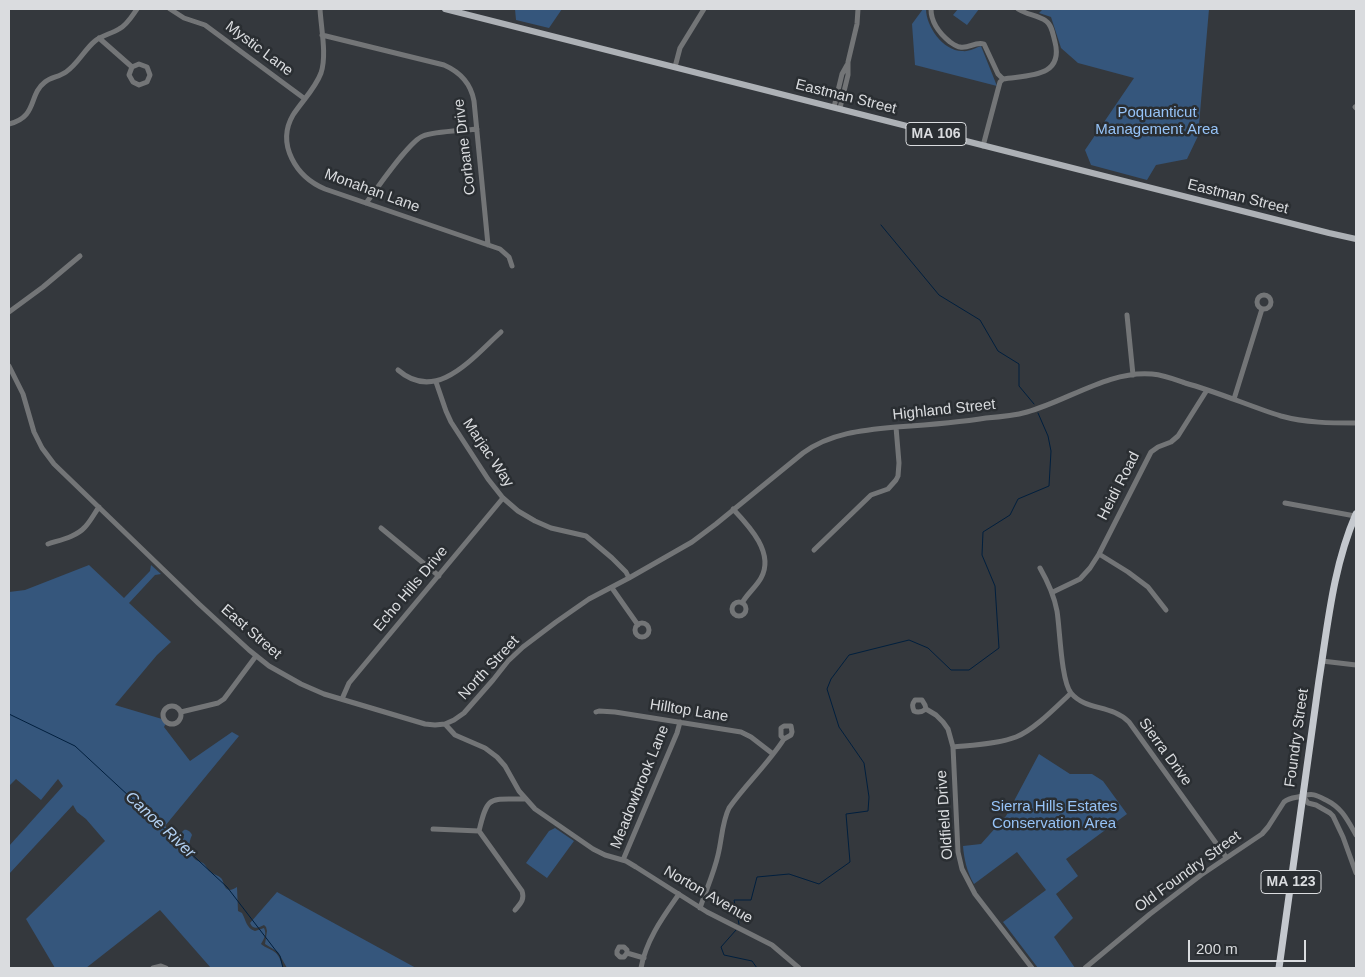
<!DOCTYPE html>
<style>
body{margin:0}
#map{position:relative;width:1365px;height:977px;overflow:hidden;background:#34383d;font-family:Helvetica,sans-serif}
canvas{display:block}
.frame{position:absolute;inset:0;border:10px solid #dadcdf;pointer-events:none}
.scale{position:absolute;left:1188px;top:940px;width:118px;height:22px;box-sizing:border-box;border:2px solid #dadcdf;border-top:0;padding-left:6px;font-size:15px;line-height:18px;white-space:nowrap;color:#dadcdf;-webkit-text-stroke:4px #2a2e32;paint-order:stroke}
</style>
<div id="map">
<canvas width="1365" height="977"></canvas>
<div class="frame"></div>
<div class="scale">200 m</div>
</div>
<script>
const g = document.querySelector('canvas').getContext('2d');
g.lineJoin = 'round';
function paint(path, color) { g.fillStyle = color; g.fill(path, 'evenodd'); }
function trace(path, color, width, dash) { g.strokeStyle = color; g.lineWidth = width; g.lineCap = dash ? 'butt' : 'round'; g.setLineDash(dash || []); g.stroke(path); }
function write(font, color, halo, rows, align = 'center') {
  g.font = font + ' Helvetica,sans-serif'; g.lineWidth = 5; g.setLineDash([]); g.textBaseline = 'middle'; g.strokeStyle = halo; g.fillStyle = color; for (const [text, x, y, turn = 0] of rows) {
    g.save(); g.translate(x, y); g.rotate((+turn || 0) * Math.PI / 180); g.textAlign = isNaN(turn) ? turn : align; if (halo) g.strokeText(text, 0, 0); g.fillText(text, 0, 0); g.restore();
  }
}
paint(new Path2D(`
 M515 9H562L549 28 516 20Z
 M923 9H926C926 26 943 51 962 51 969 52 975 48 981 46L997 86 915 65 912 24Z
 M958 9H979L967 25 953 15Z
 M1043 9H1209L1198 136 1187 159 1156 165 1147 180 1091 165 1085 150 1134 78 1078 63 1061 48 1051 17 1039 13Z
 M89 565 124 598 150 571 151 565 161 574 155 575 129 603 171 642 157 655 115 705 162 719 166 723 164 727 190 761 232 732 239 736 165 826 179 840 184 838 182 832 184 830C187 829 191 832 192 835 188 843 188 854 196 860 198 861 201 862 203 863 207 866 207 870 211 872 214 875 218 875 221 878 224 881 223 888 229 890 232 890 235 888 237 887L238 911 242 913C246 920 246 928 255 931L264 928C267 934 264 939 261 944 265 948 272 949 276 953 280 957 282 964 283 968H211L160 910 86 968H55L26 919 105 841 86 819 77 812 73 805 9 874V846L63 786 58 779 41 800 16 779 9 786V592L25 590Z
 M1039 754 1070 774H1092L1103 781 1127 814 1066 859 1078 876 1056 894 1073 918 1054 937 1075 968H1038L1003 922 1046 890 1017 852 974 884C967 872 964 859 963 846L981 844 1006 816Z
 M555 828 574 841 547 878 526 863 549 831Z
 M277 892 416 968H287L278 952 265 944 267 931 266 927 264 925C258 928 253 930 250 923Z`), '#35567c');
trace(new Path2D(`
 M881 225 939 295 980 320 998 351 1019 364V386L1034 404
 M9 714 75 746 227 887 280 956 283 968
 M739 924 734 900H751L757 877 789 874 819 884 850 862 846 814 868 811 869 797 864 763 839 727 827 689 831 679 849 655 909 640 928 648 951 670H969L999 648 995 586 982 555 983 532 1010 515 1018 499 1049 486 1051 451 1048 436 1038 413
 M736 930 721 947 724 955 752 961 757 968`), '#011f3e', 1);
trace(new Path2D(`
 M170 9 184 18 205 25 305 99
 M320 9C321 28 327 55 321 73 315 89 302 101 293 115 276 144 296 177 325 189L500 249 509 257 512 266
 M931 9C931 23 939 33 950 42 953 44 957 47 960 47 969 49 975 41 984 44L998 74 1003 79
 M322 35 444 65C460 72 471 84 474 101L488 245
 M99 38 132 67 139 64 147 67 150 75 147 82 139 85 133 82 129 75 132 67
 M675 67 680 48 704 9
 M1003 79C1027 75 1064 78 1055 42 1053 35 1052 25 1046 21 1038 15 1027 15 1018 9
 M834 107 842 74 847 65
 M1355 107 1356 108
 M840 108 848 75V62L857 24 858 9
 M9 124C38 117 28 95 45 82 51 77 59 77 66 72 78 64 84 50 95 41 102 35 111 34 119 29 127 25 132 16 137 9
 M983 146 1000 82 1003 79
 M366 203C377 189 409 141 423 136 435 131 463 131 477 129
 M1257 302a7 7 0 1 1 14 0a7 7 0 1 1-14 0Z
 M9 312 43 287 80 256
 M1127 315 1133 375
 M9 366 23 394 34 432 42 448 54 464 199 604 249 650 269 666 301 684 324 694 425 724 435 725 445 724 455 735 485 748 497 757 505 766 519 791 535 809 593 849 605 855 626 861 636 867 707 912 772 945 799 968
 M398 370C437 404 473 357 501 332
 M436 382 446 411 451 422 488 479 503 498 518 511 535 521 551 528 586 536 612 558 626 572 629 578
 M1234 399 1262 309
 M1285 503 1355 516
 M733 509C749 526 775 553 761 578 756 587 747 594 742 603
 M381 528 439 576
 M48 544C60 540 76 537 85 527 90 522 94 514 99 507
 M814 550 871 495 888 489 896 480 898 476 899 463 896 427
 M1099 554 1128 572 1148 587 1166 610
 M1040 568C1048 582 1054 595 1057 611 1060 629 1061 681 1071 693 1086 711 1111 704 1129 722L1226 857
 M612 588 638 625
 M1053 592 1080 579 1090 568 1099 554 1151 452 1158 447 1171 442 1178 436 1207 390
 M732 609a7 7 0 1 1 14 0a7 7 0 1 1-14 0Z
 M635 630a7 7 0 1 1 14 0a7 7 0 1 1-14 0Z
 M1322 661 1356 665
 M342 699 349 683 503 498
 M163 715a9 9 0 1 1 18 0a9 9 0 1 1-18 0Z
 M926 709C922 712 918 713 914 711 912 706 912 704 915 700H922L925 705 926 709 936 715 943 722 948 729 953 747 958 852 962 869 975 894 1032 968
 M181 712 218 703 224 699 256 656
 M596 712 599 711 615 712 741 732 751 737 773 754
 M445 724 454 720 464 713 493 680 508 661 523 647 556 622 589 599 629 578 692 542 716 524 803 453C830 433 863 430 896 427 926 425 956 423 986 418 1000 417 1013 416 1027 412 1067 401 1110 370 1152 374 1164 375 1174 379 1185 383 1218 392 1249 406 1281 416 1306 423 1331 423 1356 423
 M953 747C973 745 998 744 1016 737 1034 730 1056 707 1071 693
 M1303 796 1308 803 1316 805 1330 813 1333 816 1343 837 1356 873
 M433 829 479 831 522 891C525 900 520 904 515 910
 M479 831C488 793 490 800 526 799
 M623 860 677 733 680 722
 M700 908C706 890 714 873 718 855 722 839 722 822 729 808 746 784 768 764 784 739L781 736V728L784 726H791L792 732 791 735 784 739
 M627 953 624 957H620L617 954V951L619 947H624L627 950V953L644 958
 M153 968 161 966 166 968
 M641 968C646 940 663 917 679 894
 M1085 968 1150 914 1201 875 1262 834 1268 827 1284 802C1290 797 1296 798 1303 796 1313 793 1316 795 1326 800 1342 808 1347 819 1356 835`), '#737577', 5);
trace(new Path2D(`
 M445 9 1329 233 1356 239`), '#adb1b6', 6);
trace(new Path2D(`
 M1279 968C1293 872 1305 776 1319 680 1328 623 1333 567 1356 514`), '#c4c8ce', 7);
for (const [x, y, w] of [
 [936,134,60],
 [1291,882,60]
]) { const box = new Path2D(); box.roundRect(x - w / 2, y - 11.5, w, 23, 4); g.fillStyle = '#2a2e32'; g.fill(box); trace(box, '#dadcdf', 1); }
write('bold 14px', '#dadcdf', null, [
 ["MA 106",936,134],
 ["MA 123",1291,882]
]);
write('15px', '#dadcdf', '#2a2e32', [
 ["Mystic Lane",259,49,37],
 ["Eastman Street",846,97,14],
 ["Corbane Drive",465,147,-97],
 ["Monahan Lane",372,191,20],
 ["Eastman Street",1238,197,14],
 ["Highland Street",944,410,-6],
 ["Marjac Way",488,453,56],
 ["Heidi Road",1119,486,-63],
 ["Echo Hills Drive",411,589,-50],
 ["East Street",251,632,41],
 ["North Street",489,668,-47],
 ["Hilltop Lane",689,711,9],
 ["Foundry Street",1297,738,-82],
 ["Sierra Drive",1165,752,54],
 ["Meadowbrook Lane",640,787,-68],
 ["Oldfield Drive",945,815,-94],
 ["Old Foundry Street",1188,872,-36],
 ["Norton Avenue",708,895,30]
]);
write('15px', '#96c3f7', '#2a2e32', [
 ["Poquanticut",1157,113],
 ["Management Area",1157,130],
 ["Sierra Hills Estates",1054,807],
 ["Conservation Area",1054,824]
]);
write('italic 16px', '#b2d0f2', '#2a2e32', [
 ["Canoe River",160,825,43]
]);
</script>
